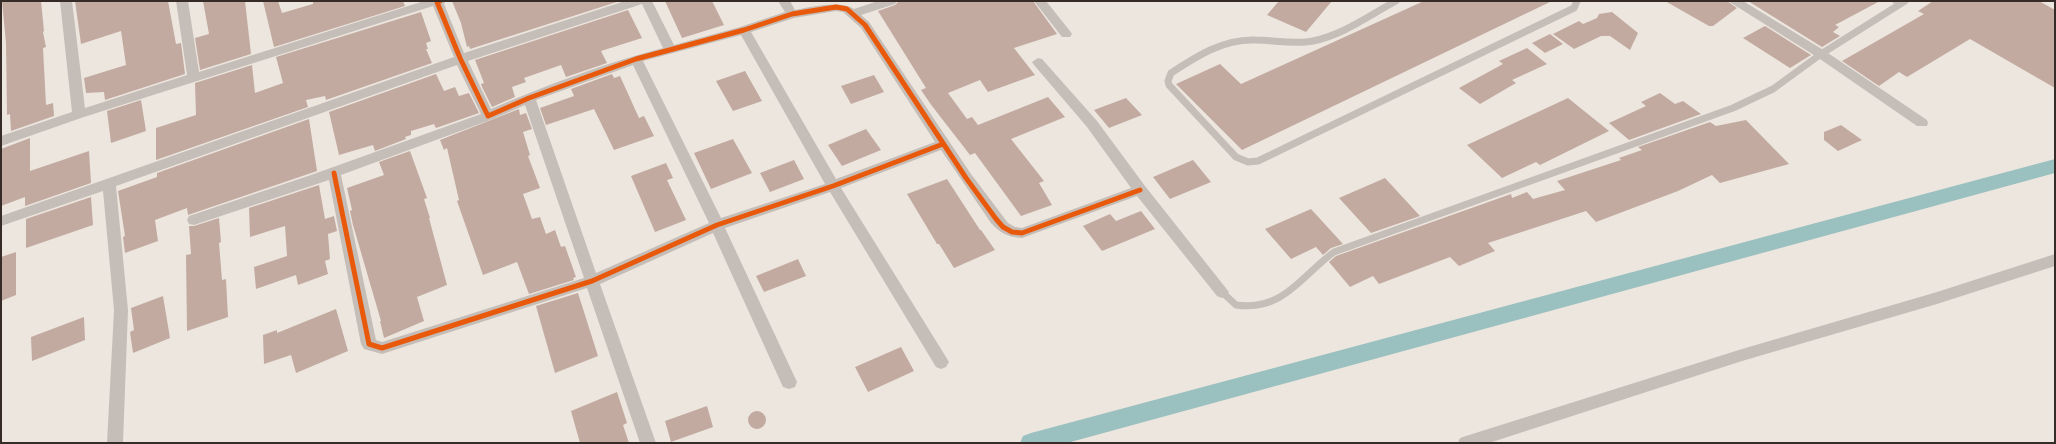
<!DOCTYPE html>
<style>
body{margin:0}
#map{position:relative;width:2056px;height:444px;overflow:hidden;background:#ede6df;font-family:Manrope,sans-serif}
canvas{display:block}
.frame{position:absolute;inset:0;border:2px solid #362b26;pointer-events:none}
</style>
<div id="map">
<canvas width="2056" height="444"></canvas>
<div class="frame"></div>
</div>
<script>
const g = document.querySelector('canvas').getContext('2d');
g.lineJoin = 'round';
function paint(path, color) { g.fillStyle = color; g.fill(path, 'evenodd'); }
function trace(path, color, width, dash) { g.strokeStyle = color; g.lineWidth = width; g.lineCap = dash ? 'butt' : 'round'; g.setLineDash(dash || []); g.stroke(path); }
paint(new Path2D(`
 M2055 159V173L1067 443H1020L1023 436 1031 433Z`), '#9ac0bf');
paint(new Path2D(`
 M2 1H41L44 31 43 32 46 47 43 48 46 105 53 103 54 116 11 131 10 114 7 115 6 43Z
 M75 1H168L176 44 181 43 185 74 105 100 104 92 86 93 84 78 126 65 121 31 81 44Z
 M203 1H245L251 54 200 70 195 38 209 34Z
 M263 1H278L282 13 313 4V1H403L405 6 274 47Z
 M452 1H620L470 49 469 46 467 47 461 23Z
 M665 1H712L724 25 682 38Z
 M899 1H1033L1057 34 1014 48 1035 75 988 92 980 80 948 93 967 119 972 117 978 125 1048 97 1065 117 1011 139 1044 181 1039 183 1052 205 1021 216 975 153 970 155 932 106 921 90 926 88 878 11 895 5Z
 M1279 1H1332L1306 32 1267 15Z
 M1424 1H1552L1242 150 1176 84 1220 64 1241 84Z
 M1665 1H1727L1737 8 1713 26H1709Z
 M1748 1H1880L1835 25 1839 27 1833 32 1840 36 1822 47Z
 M1933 1H2039L2055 10V88L1970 39 1907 77 1899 72 1879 86 1842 61 1924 14 1918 11Z
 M628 10 642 38 601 51 607 63 566 77 561 65 524 78 526 82 512 87 515 97 492 107 482 87 481 84 484 83 475 60Z
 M421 12 431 41 426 43 428 49H426L432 63 326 100 325 96 306 100 308 107 156 160V128L196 115 195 83 252 65 255 93 283 83 276 57Z
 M1612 12 1638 33 1630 50 1610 36H1601L1574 49 1553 34 1579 21 1583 24 1597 18 1599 14Z
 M1765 26 1811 55 1790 68 1743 38Z
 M1550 34 1563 44 1545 53 1532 43Z
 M1527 48 1547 64 1512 80 1516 83 1480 104 1459 88 1503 64 1499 61Z
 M745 71 762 101 733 111 716 81Z
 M436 74 444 91 455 87 459 96 469 93 479 113 436 128 434 124 411 131V135L405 137 406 139 375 151 373 145 339 155 329 112Z
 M612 74 614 78 620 76 639 118 644 116 654 136 614 150 594 109 546 125 540 108 574 96 571 89Z
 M874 75 884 92 851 104 841 86Z
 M1660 93 1675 104 1683 101 1701 114 1629 140 1609 123 1646 106 1641 102Z
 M1126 98 1142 115 1109 128 1094 110Z
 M1568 98 1609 131 1540 165 1536 162 1502 178 1467 145Z
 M141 100 146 131 111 143 107 111Z
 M519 109 520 115 526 113 532 129 523 132 530 155 528 156 540 188 523 194 532 219 540 217 546 234 555 230 561 247 565 246 576 277 573 278 574 280 529 294 517 262 483 275 457 201 459 200 447 148 444 150 440 140Z
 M309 119 317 171 188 215 187 208 155 220 158 241 125 253 123 237 125 236 118 191 157 177V173Z
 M1746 120 1789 164 1720 183 1712 175 1678 191 1596 222 1586 211 1488 243 1495 251 1459 266 1450 257 1379 284 1373 276 1350 287 1329 262 1336 256 1497 199 1511 194 1512 198 1527 192 1533 199 1565 190 1557 181 1621 160 1619 158 1642 150 1638 147 1710 122 1716 126Z
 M1841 125 1862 140 1838 151 1824 140V132Z
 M866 129 881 150 842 166 828 145Z
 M30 138V171L89 151 91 183 25 206V197L1 206V149Z
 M733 139 752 173 711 189 694 153Z
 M410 151 427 198 424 199 430 218H429L447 285 417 297 424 321 384 338 380 321H381L353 225 350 211 352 210 347 188 384 175 379 162Z
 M794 160 804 179 770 192 760 173Z
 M1193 160 1211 182 1170 199 1153 177Z
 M666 163 673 178 667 180 686 220 655 232 631 176Z
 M1385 178 1420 216 1371 233 1339 198Z
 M947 179 980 230H981L995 250 954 268 939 244H937L907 194Z
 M319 185 325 219 334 216 337 231 328 234 330 259 325 261 328 274 298 285 296 275 256 289 254 267 287 256 285 226 250 237 249 208Z
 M91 197 93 225 26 248V219Z
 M1311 209 1343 244 1331 248 1323 255 1316 247 1291 259 1265 229Z
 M1141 211 1155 229 1102 251 1083 226 1110 214 1116 221Z
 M219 218 221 242 219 243 222 280 226 279 228 317 187 331 186 255 191 254 189 226H194Z
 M16 252V295L1 301V257Z
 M798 259 806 276 764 292 756 276Z
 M578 293 598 356 555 373 536 306Z
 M163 296 170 338 133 353 130 332 134 330 131 308Z
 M336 309 348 351 296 373 291 355 264 364 263 335 277 330V333Z
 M84 317 85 340 32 361 31 337Z
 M901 347 914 371 868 392 855 367Z
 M617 392 627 423 623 425 629 443H580L571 411Z
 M707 406 713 427 671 442 665 421Z
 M748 420a9 9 0 1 1 18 0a9 9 0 1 1-18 0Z`), '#c2aaa0');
trace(new Path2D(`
 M1396 1C1370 15 1343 35 1313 41 1294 45 1274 40 1255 40 1223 39 1197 56 1171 73L1168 81 1169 85 1236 157 1248 162 1258 161 1574 8 1577 1
 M1222 292 1236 305C1283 312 1301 276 1334 252L1733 108 1773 89 1821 54 1905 1`), '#c5beb8', 7);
paint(new Path2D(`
 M60 1H72L85 108 187 75 176 1H188L199 72 424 1H446L444 4 464 53 625 1H652L674 45 740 27 785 12 778 1H790L795 10C811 7 840 0 854 9L878 1H897L895 4 861 15 869 22 971 174 1008 223 1015 227 1022 228 1131 188 1087 127 1034 65 1032 62 1038 58 1042 59 1097 121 1145 186 1229 292 1227 296 1222 298 1217 296 1137 196 1022 238C1008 237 1000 233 991 223L941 150 841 188 946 357 949 362 946 367 941 369 936 367 830 192 725 228 797 382 795 387 789 389 783 387 713 233 600 284 656 443H640L587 288 382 354 364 349 361 344 329 180 194 225 189 224 187 220 189 216 311 175 481 114 457 65 116 186 128 310 123 443H107L114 310 103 191 1 226V216L454 57 433 6 84 117 1 146V136L72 112ZM642 4 663 48C605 63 547 85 491 109L468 61ZM836 11 843 12 861 28 935 142 836 179 751 32 794 18ZM741 35 825 184 721 218 643 61ZM633 65 709 223 596 273 536 100ZM525 105 584 278 382 342 376 340 341 175 493 119Z
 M1034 1H1046L1070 31 1072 34 1070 37H1062Z
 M1728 1H1743L1825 51 1927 120 1928 123 1927 126H1917L1817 57Z
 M1890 1H1905L1906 3 1900 7Z
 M2055 254V266L1937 304 1742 361 1489 443H1458L1460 438 1466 436 1742 349 1937 292Z`), '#c5beb8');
trace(new Path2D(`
 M440 1 437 2 460 58 488 116 529 98 636 59 744 30 792 14 836 7 847 9 865 25 966 178 996 219 1003 227 1012 232 1022 233 1140 190
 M334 173 369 344 382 348 592 281 717 225 833 186 943 144`), '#e8590c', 5);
</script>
